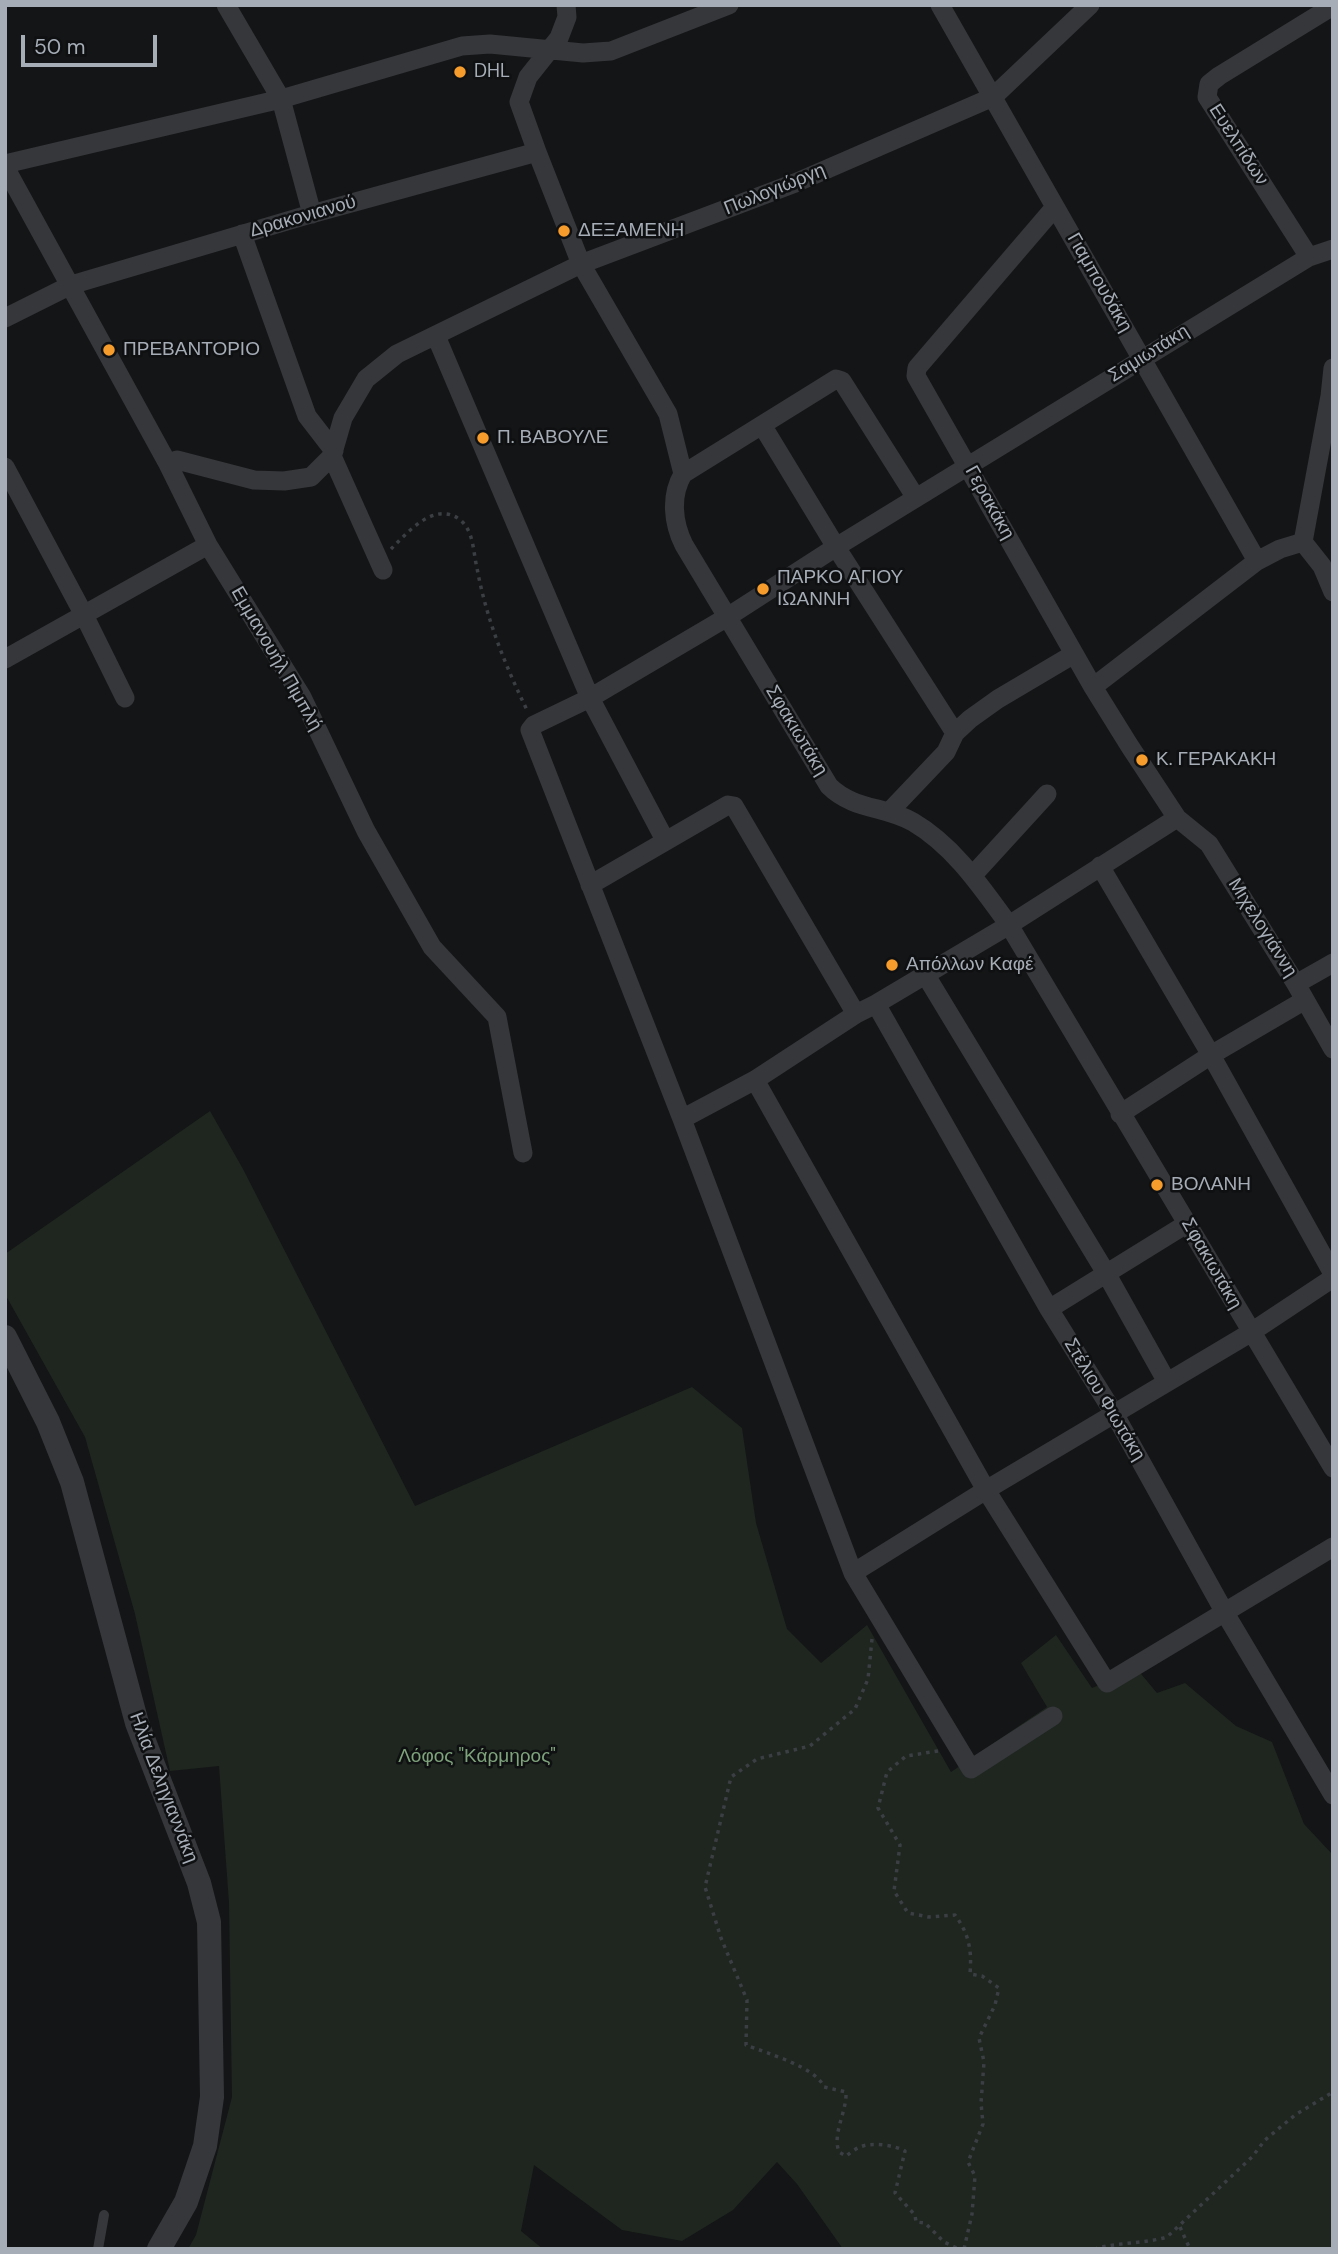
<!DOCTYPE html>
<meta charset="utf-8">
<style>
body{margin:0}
#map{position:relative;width:1338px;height:2254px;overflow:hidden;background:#141516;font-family:"DM Sans",sans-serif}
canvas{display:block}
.frame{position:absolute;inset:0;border:7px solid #a6adb7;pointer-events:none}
.scale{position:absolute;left:21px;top:35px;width:136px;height:32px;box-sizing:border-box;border:4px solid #a6adb7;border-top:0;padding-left:9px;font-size:21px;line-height:24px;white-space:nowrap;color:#a6adb7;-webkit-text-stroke:5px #0f1011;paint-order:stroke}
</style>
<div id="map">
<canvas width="1338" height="2254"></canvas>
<div class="frame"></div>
<div class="scale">50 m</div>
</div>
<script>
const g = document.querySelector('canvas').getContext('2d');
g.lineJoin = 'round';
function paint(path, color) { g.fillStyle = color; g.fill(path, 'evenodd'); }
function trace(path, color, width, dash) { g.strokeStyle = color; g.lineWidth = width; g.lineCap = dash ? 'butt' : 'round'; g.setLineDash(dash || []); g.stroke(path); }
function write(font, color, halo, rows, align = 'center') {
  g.font = font + ' "DM Sans",sans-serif'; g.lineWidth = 5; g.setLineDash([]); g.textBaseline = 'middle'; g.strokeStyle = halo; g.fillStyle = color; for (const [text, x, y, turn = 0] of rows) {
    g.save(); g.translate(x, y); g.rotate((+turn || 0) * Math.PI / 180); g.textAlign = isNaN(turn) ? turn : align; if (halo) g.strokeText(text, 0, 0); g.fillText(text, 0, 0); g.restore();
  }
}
paint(new Path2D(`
 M210 1111 243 1169 415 1506 692 1387 742 1428 756 1523 787 1629 821 1663 867 1625 951 1772 1047 1707 1021 1663 1056 1635 1092 1688 1137 1669 1157 1693 1185 1683 1236 1726 1272 1742 1304 1824 1333 1855V2249H843L797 2184 777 2162 733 2210 682 2241 622 2230 534 2165 521 2231 543 2249H188L196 2235 232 2097 229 1903 219 1766 170 1771 135 1614 85 1437 5 1294V1254Z`), '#1e261f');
trace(new Path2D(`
 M391 549C407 533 434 501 459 519 474 530 473 552 477 568 486 618 505 665 527 710
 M872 1639 868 1679 855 1709 810 1746 757 1759 731 1777 705 1887 721 1938 747 2000 746 2045C766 2053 816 2067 824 2087L846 2092C847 2112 832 2133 839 2152L846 2156C850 2153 855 2149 860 2147 871 2142 894 2145 905 2151L895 2193 915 2215 916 2222 925 2223 944 2242 959 2249
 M938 1751 906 1756 887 1772 878 1808 900 1845 894 1891 908 1913 929 1917 955 1915C969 1934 972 1950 970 1974L982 1976 999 1988 995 2005 979 2038 984 2062 981 2103 983 2124 968 2162 975 2176 972 2214 964 2249
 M1180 2227 1190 2249
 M1094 2249C1118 2242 1144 2244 1167 2237L1252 2157 1265 2140 1295 2115 1333 2092`), '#3b3e43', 3.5, [3.5, 5]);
trace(new Path2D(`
 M98 2249 104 2215`), '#35373b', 10);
trace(new Path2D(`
 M226 5 281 99 312 214
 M566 5 567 17 559 38 528 77 519 102 537 152 581 264 668 414 683 474C670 496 673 523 684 545L829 786C853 810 885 806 913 822 954 846 982 888 1009 925L1333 1468
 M940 5 1257 561
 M5 164 281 99 462 46 490 44 583 53 611 51 729 5
 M5 167 168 464 208 545 302 697 366 831 432 947 497 1017 523 1153
 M1055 207 917 368 916 376 1093 687 1129 745 1177 818 1209 844 1296 984 1333 1049
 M242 234 307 416 334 451
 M1309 257 1207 97 1209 84 1219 76 1333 6
 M5 318 71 285 304 216 537 152
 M436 336 590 698 665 840
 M762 425 836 547 955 733
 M332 456 383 570
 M168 464 177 460 254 480 284 481 311 477 332 456 343 418 366 379 397 354 581 264 795 183 993 97 1090 5
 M5 467 84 615 125 698
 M683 474 836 379 842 381 916 498
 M1303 542 1330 396 1333 368
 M1303 542 1322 566 1333 592
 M5 659 208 545
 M1093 687 1257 561 1280 549 1303 542
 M889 812 946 752 955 733 970 719 998 699 1074 654
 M1100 866 1211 1055 1333 1274
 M973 875 1047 794
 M590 885 728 805 734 806 856 1014
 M925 974 1106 1273 1167 1382
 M1296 984 1333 963
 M876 1004 1049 1309 1115 1415 1225 1613 1333 1795
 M755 1080 986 1490 1107 1683 1333 1547
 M1120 1114 1211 1055 1305 1000
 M682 1119 755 1080 856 1014 876 1004 1009 925 1177 818
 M1049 1309 1188 1223
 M853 1573 986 1490 1250 1333 1333 1278
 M1053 1716 971 1769 853 1573 682 1119 530 730 534 725 590 698 729 616 836 547 1309 257 1333 249`), '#35373b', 19);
trace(new Path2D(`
 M5 1337 48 1422 72 1482 137 1723 199 1883 209 1922 212 2097 205 2146 186 2202 159 2249`), '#35373b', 24);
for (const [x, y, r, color] of [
 [460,72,7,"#f69c2d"],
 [564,231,7,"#f69c2d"],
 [109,350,7,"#f69c2d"],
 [483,438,7,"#f69c2d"],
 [763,589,7,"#f69c2d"],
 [1142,760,7,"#f69c2d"],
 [892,965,7,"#f69c2d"],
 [1157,1185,7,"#f69c2d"]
]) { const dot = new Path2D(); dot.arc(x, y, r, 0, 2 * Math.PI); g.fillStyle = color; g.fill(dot); trace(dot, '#0f1011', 2.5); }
write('19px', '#a6adb7', '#0f1011', [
 ["DHL",474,72],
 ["ΔΕΞΑΜΕΝΗ",578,231],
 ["ΠΡΕΒΑΝΤΟΡΙΟ",123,350],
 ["Π. ΒΑΒΟΥΛΕ",497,438],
 ["ΠΑΡΚΟ ΑΓΙΟΥ",777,578],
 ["ΙΩΑΝΝΗ",777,600],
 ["Κ. ΓΕΡΑΚΑΚΗ",1156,760],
 ["Απόλλων Καφέ",906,965],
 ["ΒΟΛΑΝΗ",1171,1185]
], 'left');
write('19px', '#a6adb7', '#0f1011', [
 ["Ευελπίδων",1238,145,57],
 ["Πωλογιώργη",775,190,-22],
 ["Δρακονιανού",303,217,-16],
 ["Γιαμπουδάκη",1099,283,60],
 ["Σαμιωτάκη",1149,354,-32],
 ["Γερακάκη",989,503,61],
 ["Εµµανουήλ Πιµπλή",276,659,60],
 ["Σφακιωτάκη",796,731,59],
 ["Μιχελογιάννη",1262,928,58],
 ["Σφακιωτάκη",1211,1264,60],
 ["Στέλιου Φιωτάκη",1104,1400,59],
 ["Ηλία Δεληγιαννάκη",163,1788,69]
]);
write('19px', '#7ea37c', '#0f1011', [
 ["Λόφος \"Κάρμηρος\"",477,1757]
]);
</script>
